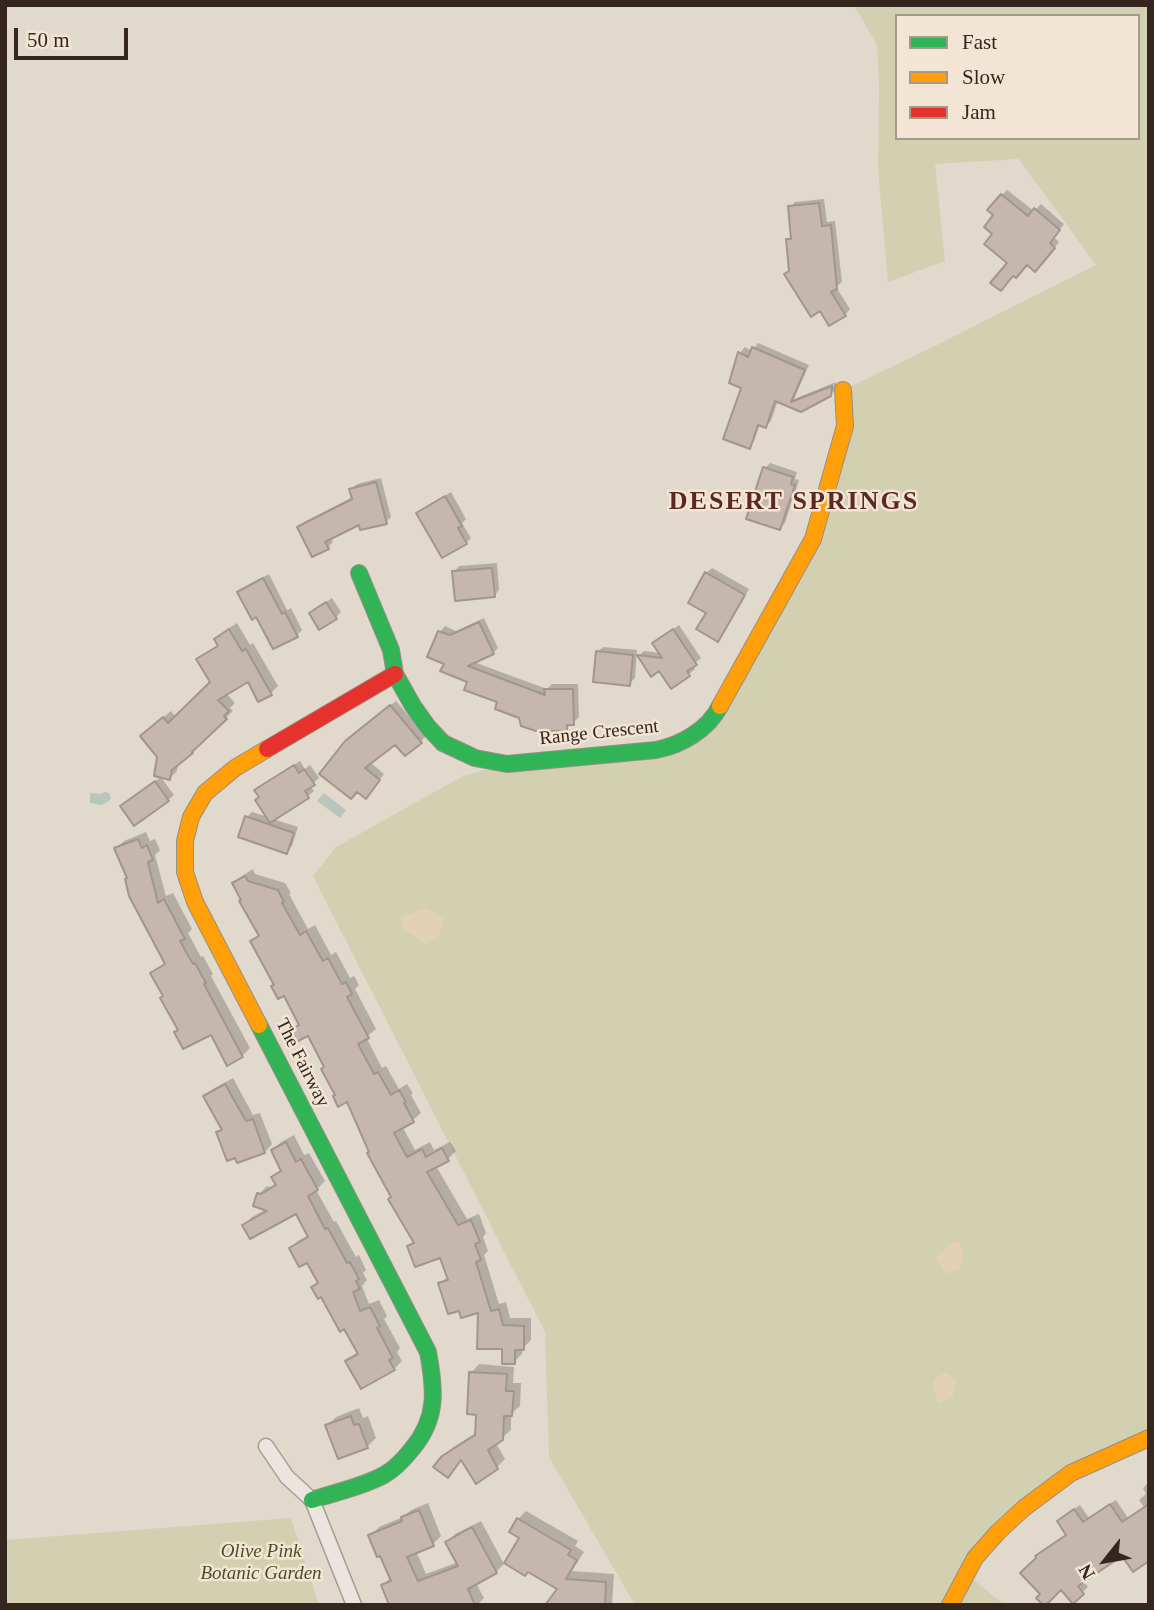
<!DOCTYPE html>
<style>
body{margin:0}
#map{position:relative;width:1154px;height:1610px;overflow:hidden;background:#e2d9cd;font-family:"Times New Roman",serif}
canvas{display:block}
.frame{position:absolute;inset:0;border:7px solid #35271f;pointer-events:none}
.legend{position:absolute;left:895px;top:14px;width:245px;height:126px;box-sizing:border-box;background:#f2e5d4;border:2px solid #a6998c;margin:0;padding:9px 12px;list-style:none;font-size:21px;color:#35271f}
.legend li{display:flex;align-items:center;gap:14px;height:35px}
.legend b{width:35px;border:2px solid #a6998c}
.north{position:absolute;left:1070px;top:1526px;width:70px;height:70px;-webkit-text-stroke:5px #f2e5d4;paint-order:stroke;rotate:239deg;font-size:19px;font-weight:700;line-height:28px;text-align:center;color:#35271f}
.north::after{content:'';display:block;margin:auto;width:24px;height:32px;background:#35271f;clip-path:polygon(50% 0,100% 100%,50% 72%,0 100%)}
.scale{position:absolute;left:14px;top:28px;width:114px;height:32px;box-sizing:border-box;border:4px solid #35271f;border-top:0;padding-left:9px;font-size:21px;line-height:24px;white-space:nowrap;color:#35271f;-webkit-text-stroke:5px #f2e5d4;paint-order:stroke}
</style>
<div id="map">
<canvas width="1154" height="1610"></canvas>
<div class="frame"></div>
<ul class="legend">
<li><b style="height:9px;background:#30b455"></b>Fast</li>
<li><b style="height:9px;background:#ff9f0a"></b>Slow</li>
<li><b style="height:9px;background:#e5322d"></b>Jam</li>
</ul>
<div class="north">N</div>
<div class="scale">50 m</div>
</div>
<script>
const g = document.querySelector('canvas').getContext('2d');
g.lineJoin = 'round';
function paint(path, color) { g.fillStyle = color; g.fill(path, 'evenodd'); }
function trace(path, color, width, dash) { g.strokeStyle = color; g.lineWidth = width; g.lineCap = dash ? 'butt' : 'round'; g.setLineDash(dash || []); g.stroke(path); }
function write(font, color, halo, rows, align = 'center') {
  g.font = font + ' "Times New Roman",serif'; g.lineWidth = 5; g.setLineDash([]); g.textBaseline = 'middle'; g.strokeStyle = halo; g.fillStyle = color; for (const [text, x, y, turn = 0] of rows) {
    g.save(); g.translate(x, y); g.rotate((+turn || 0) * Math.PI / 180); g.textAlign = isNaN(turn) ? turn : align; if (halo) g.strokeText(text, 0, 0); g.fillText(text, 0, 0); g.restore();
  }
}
paint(new Path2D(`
 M854 5H1149V1438L1071 1473 966 1574 1005 1605H635L549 1457 545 1332 313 876 336 847 463 776 507 764 656 750 696 733 813 539 843 390 937 345 1096 265 1019 159 935 164 945 261 888 282 878 169 879 85 877 45ZM897 16H1138V138H897Z
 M291 1518 319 1605H5V1540Z`), '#d3cfb1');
paint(new Path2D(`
 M427 908 444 919 439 937 426 945 415 936 404 930 400 917Z
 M958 1241 964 1251 959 1269 946 1274 936 1258 946 1248Z
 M947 1373 957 1381 952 1398 939 1403 932 1387 937 1376Z`), '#e3d1b7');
paint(new Path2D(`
 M105 792 109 793 111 798 109 801 102 805 90 803V793L101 794Z
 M324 793 346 810 340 818 317 801Z`), '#b8c6bc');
paint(new Path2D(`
 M1007 190 1034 211 1041 204 1064 224 1054 237 1059 242 1041 264 1027 263 1013 274 995 234 996 215 1002 195Z
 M824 199 827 222 835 221 842 282 836 287 850 309 845 315 791 269 788 240 793 235 790 207 795 202Z
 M758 343 809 365 794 399 836 382V389L830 395 801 410 778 400 771 421 766 426 760 424 754 441 749 447 743 387 732 382 740 353 745 347 752 351Z
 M770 463 797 472 795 479 799 480 785 523 780 528 765 468Z
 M381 478 391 517 386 522H360L330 537 333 542 328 547 299 527 304 522 353 497 351 489 357 484Z
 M451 492 466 519 462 523 471 538 466 543 418 513 423 508Z
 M497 563 499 590 494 596 454 572 459 566Z
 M712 568 749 589 723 634 718 640 708 613 706 573Z
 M269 574 287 610 291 608 302 630 297 635 257 615 239 592 245 587Z
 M332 598 341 612 336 617 320 627 311 613Z
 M484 618 498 648 493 653 474 662 547 689 552 684H578L579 717 566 729 520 717 469 681 446 663 440 632 445 626 456 631Z
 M237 623 250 645 253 643 278 686 271 693 259 700 248 679 226 693 235 703 230 708 233 711 178 763 177 771 170 778 159 757 149 729 171 711 176 717 213 682 198 660 205 653 219 644 216 639 223 632Z
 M679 625 701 658 692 666 695 669 689 674 671 687 659 669 639 656 644 651 661 653 654 643Z
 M603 647 637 650 635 678 629 684 597 652Z
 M396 701 426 736 421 741 396 742 370 762 384 774 371 791 353 736Z
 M300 761 305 769 310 765 319 778 310 786 314 791 308 796 273 819 298 827 292 846 287 852 247 817 252 812 268 817 261 797 256 790 262 785Z
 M161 777 174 795 168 800 128 801Z
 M146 832 150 841 155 839 160 850 155 855 166 896 173 893 192 929 188 933 201 957 203 956 213 974 211 976 250 1048 242 1056 212 1032 179 1029 164 996 152 973 166 962 116 848 124 841Z
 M253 869 255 874 285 883 291 893 289 894 308 929 315 925 331 955 336 952 350 978 354 976 359 985 355 989 376 1029 366 1037 382 1068 386 1066 399 1089 407 1084 413 1093 411 1095 421 1113 413 1120 402 1126 415 1150 430 1142 434 1150 450 1142 456 1151 448 1159 436 1166 467 1219 479 1214 486 1233 483 1237 488 1251 484 1255 499 1304 506 1302 510 1318H531V1340L522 1349V1354L514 1362 480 1310 440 1284 448 1276 441 1256 409 1246 414 1241 371 1152 348 1100 337 1095 326 1066 309 1034 290 1032 300 1023 285 994 275 985 252 942 260 934 234 884 242 876Z
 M233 1078 253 1115 260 1113 272 1144 265 1152 238 1161 236 1155 218 1133 223 1128 206 1097 213 1089Z
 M294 1135 304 1155 309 1153 325 1181 316 1190 334 1222 336 1221 356 1257 359 1255 366 1270 363 1273 367 1280 362 1286 369 1304 379 1300 387 1316 384 1319 400 1348 397 1352 402 1361 394 1369 347 1361 358 1351 345 1327 322 1295 313 1287 319 1282 307 1260 291 1248 299 1240 309 1235 296 1212 244 1225 252 1217 267 1209 259 1194 267 1186 270 1187 276 1183 273 1177 282 1168 273 1150 281 1142Z
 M479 1364 514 1367 513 1383H521L520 1406 511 1414V1430L496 1443 505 1459 497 1467 462 1459 448 1476 443 1457 452 1448 477 1432 478 1413 471 1373Z
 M359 1408 363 1418 368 1416 376 1438 367 1447 327 1426 336 1417Z
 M1149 1482V1559L1123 1554 1083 1581 1088 1587 1073 1601 1061 1588 1042 1594 1068 1534 1064 1516 1080 1505 1089 1518 1116 1500 1128 1518 1144 1507 1139 1500 1146 1494 1143 1488Z
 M428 1503 441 1536 433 1544 416 1551 426 1574 458 1562 447 1543 455 1534 481 1521 504 1564 496 1572 476 1583 484 1598 477 1605H395L383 1585 391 1577 370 1536 379 1527 403 1517 411 1510Z
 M526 1511 578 1541 575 1546 584 1552 572 1571 614 1574 612 1605H580L559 1589 521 1537 518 1519Z`), '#0003');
const building = new Path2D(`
 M1001 194 1028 216 1034 208 1060 230 1050 243 1055 248 1035 272 1027 265 1016 278 1013 276 1001 291 990 283 1007 263 984 244 992 234 984 227 993 215 987 210Z
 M819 203 822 226 831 225 837 289 831 292 846 316 829 326 820 311 811 317 784 274 789 271 786 239H791L788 206Z
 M752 347 805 370 791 402 832 386 831 396 801 412 775 401 766 428 758 425 750 449 723 439 741 388 729 383 738 352 748 357Z
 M763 467 793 477 791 484 795 485 780 530 746 519Z
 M376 482 387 524 360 530 359 525 325 542 329 549 312 557 297 527 352 499 349 489Z
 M445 496 462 526 458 528 467 544 442 558 416 513Z
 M492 568 495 597 455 601 452 571Z
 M705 572 745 595 718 642 696 629 706 613 688 603Z
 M263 578 282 614 285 612 298 637 273 649 256 617 252 620 237 592Z
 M326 602 337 619 319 630 309 613Z
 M479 622 494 654 468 666 545 695 544 689H573L574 725H567V731H536L521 726 519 718 495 709 497 702 464 690 467 682 440 671 444 664 427 657 438 631 450 635Z
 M229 629 242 651 246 649 272 695 258 702 248 682 218 700 229 711 224 716 227 719 192 752 193 753 172 770 170 780 154 776 157 757 140 736 163 717 168 723 210 682 196 659 218 646 214 639Z
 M673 629 697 665 687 671 690 676 671 689 659 671 651 677 637 655 662 658 652 643Z
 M596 651 633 655 630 686 593 682Z
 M390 705 422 743 405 756 395 745 365 768 380 780 366 799 357 792 351 799 319 774 345 741Z
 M294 765 299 773 304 769 315 785 305 791 309 798 270 823 255 800 259 797 254 790Z
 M155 781 169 801 134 826 120 806Z
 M245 816 294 833 287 854 238 837Z
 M138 839 142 848 147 845 153 860 148 862 158 903 164 899 185 939 180 941 193 964 195 963 206 983 204 984 243 1057 227 1066 211 1035 183 1049 174 1032 178 1030 160 998 163 996 150 973 165 964 129 896 125 879 127 878 114 848Z
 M245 876 248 881 278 890 284 902 282 903 300 935 306 931 323 961 328 958 342 984 346 982 352 994 347 997 369 1038 358 1044 374 1074 378 1072 391 1095 399 1090 406 1102 404 1103 414 1122 394 1133 407 1157 422 1149 426 1157 442 1148 449 1161 427 1172 458 1225 471 1220 480 1242 475 1244 481 1260 476 1262 491 1311 499 1309 503 1325 524 1326V1350H515V1364H502V1349H477L478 1313 461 1318 459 1311 448 1314 438 1283 448 1280 440 1258 415 1267 407 1246 414 1243 388 1199 391 1197 367 1153 369 1152 347 1102 338 1107 333 1096 335 1095 321 1069 324 1067 308 1036 294 1043 288 1031 299 1025 284 996 278 999 271 986 274 985 250 941 259 936 239 901 241 900 232 883Z
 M225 1084 246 1121 253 1119 265 1153 237 1163 235 1158 227 1161 216 1132 222 1130 203 1096Z
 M286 1142 296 1162 301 1159 318 1190 308 1196 325 1229 328 1228 347 1263 350 1262 359 1279 356 1281 360 1289 353 1292 360 1311 370 1307 380 1326 377 1328 393 1358 389 1360 395 1370 361 1389 345 1361 358 1354 344 1329 340 1332 321 1297 318 1299 311 1287 318 1283 307 1263 299 1267 289 1248 308 1237 296 1214 250 1239 242 1225 267 1211 253 1206 257 1193 261 1194 276 1185 271 1177 281 1171 271 1150Z
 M469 1372 507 1374 506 1391H514L512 1416H504L503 1440 488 1450 498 1469 476 1484 461 1460 448 1478 433 1467 442 1456 475 1435 476 1415 467 1414Z
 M351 1416 354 1425 359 1424 368 1448 338 1459 325 1425Z
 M1110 1504 1122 1522 1149 1504V1561L1133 1572 1122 1556 1078 1586 1084 1594 1073 1604 1061 1590 1046 1605H1043L1036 1598 1040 1594 1020 1573 1036 1558 1035 1556 1066 1535 1057 1521 1074 1509 1083 1522Z
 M419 1510 434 1546 407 1557 418 1581 458 1566 445 1542 472 1527 497 1573 468 1589 475 1605H389L381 1585 391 1581 380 1556 377 1557 368 1535 402 1521 401 1517Z
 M517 1518 571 1550 568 1555 577 1560 566 1579 606 1582 605 1605H545L557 1589 528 1572 525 1576 504 1563 519 1538 509 1532Z`);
paint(building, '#c5b7ae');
trace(building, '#a2958d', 2);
const street = new Path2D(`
 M266 1446 287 1477 312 1500 354 1605`);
const fast = new Path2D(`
 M359 573 391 650 395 674 413 706 428 727 443 743 475 758 507 764 656 750C681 745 708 730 720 706
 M259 1025 428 1352C435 1390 438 1418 412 1449 404 1459 395 1469 384 1475 362 1487 336 1492 312 1500`);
const slow = new Path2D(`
 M720 706 813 539 845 426 843 390
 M259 1025 195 902 185 872V841L191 817 205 793 235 768 267 749
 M950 1605 975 1558 998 1532 1024 1508 1071 1473 1149 1438`);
const jam = new Path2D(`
 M267 749 395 674`);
trace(street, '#a79f96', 17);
trace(fast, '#978e86', 18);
trace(slow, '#978e86', 18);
trace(jam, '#978e86', 18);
trace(street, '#eae5de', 14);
trace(fast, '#30b455', 16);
trace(slow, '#ff9f0a', 16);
trace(jam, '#e5322d', 16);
write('19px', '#35271f', '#f2e5d4', [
 ["Range Crescent",599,733,-6],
 ["The Fairway",302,1063,63]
]);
write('italic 19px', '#4b4f28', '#f2e5d4', [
 ["Olive Pink",261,1552],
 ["Botanic Garden",261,1574]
]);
g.letterSpacing = '2px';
write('bold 26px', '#5d2723', '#f2e5d4', [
 ["DESERT SPRINGS",794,502]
]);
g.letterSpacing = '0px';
</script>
